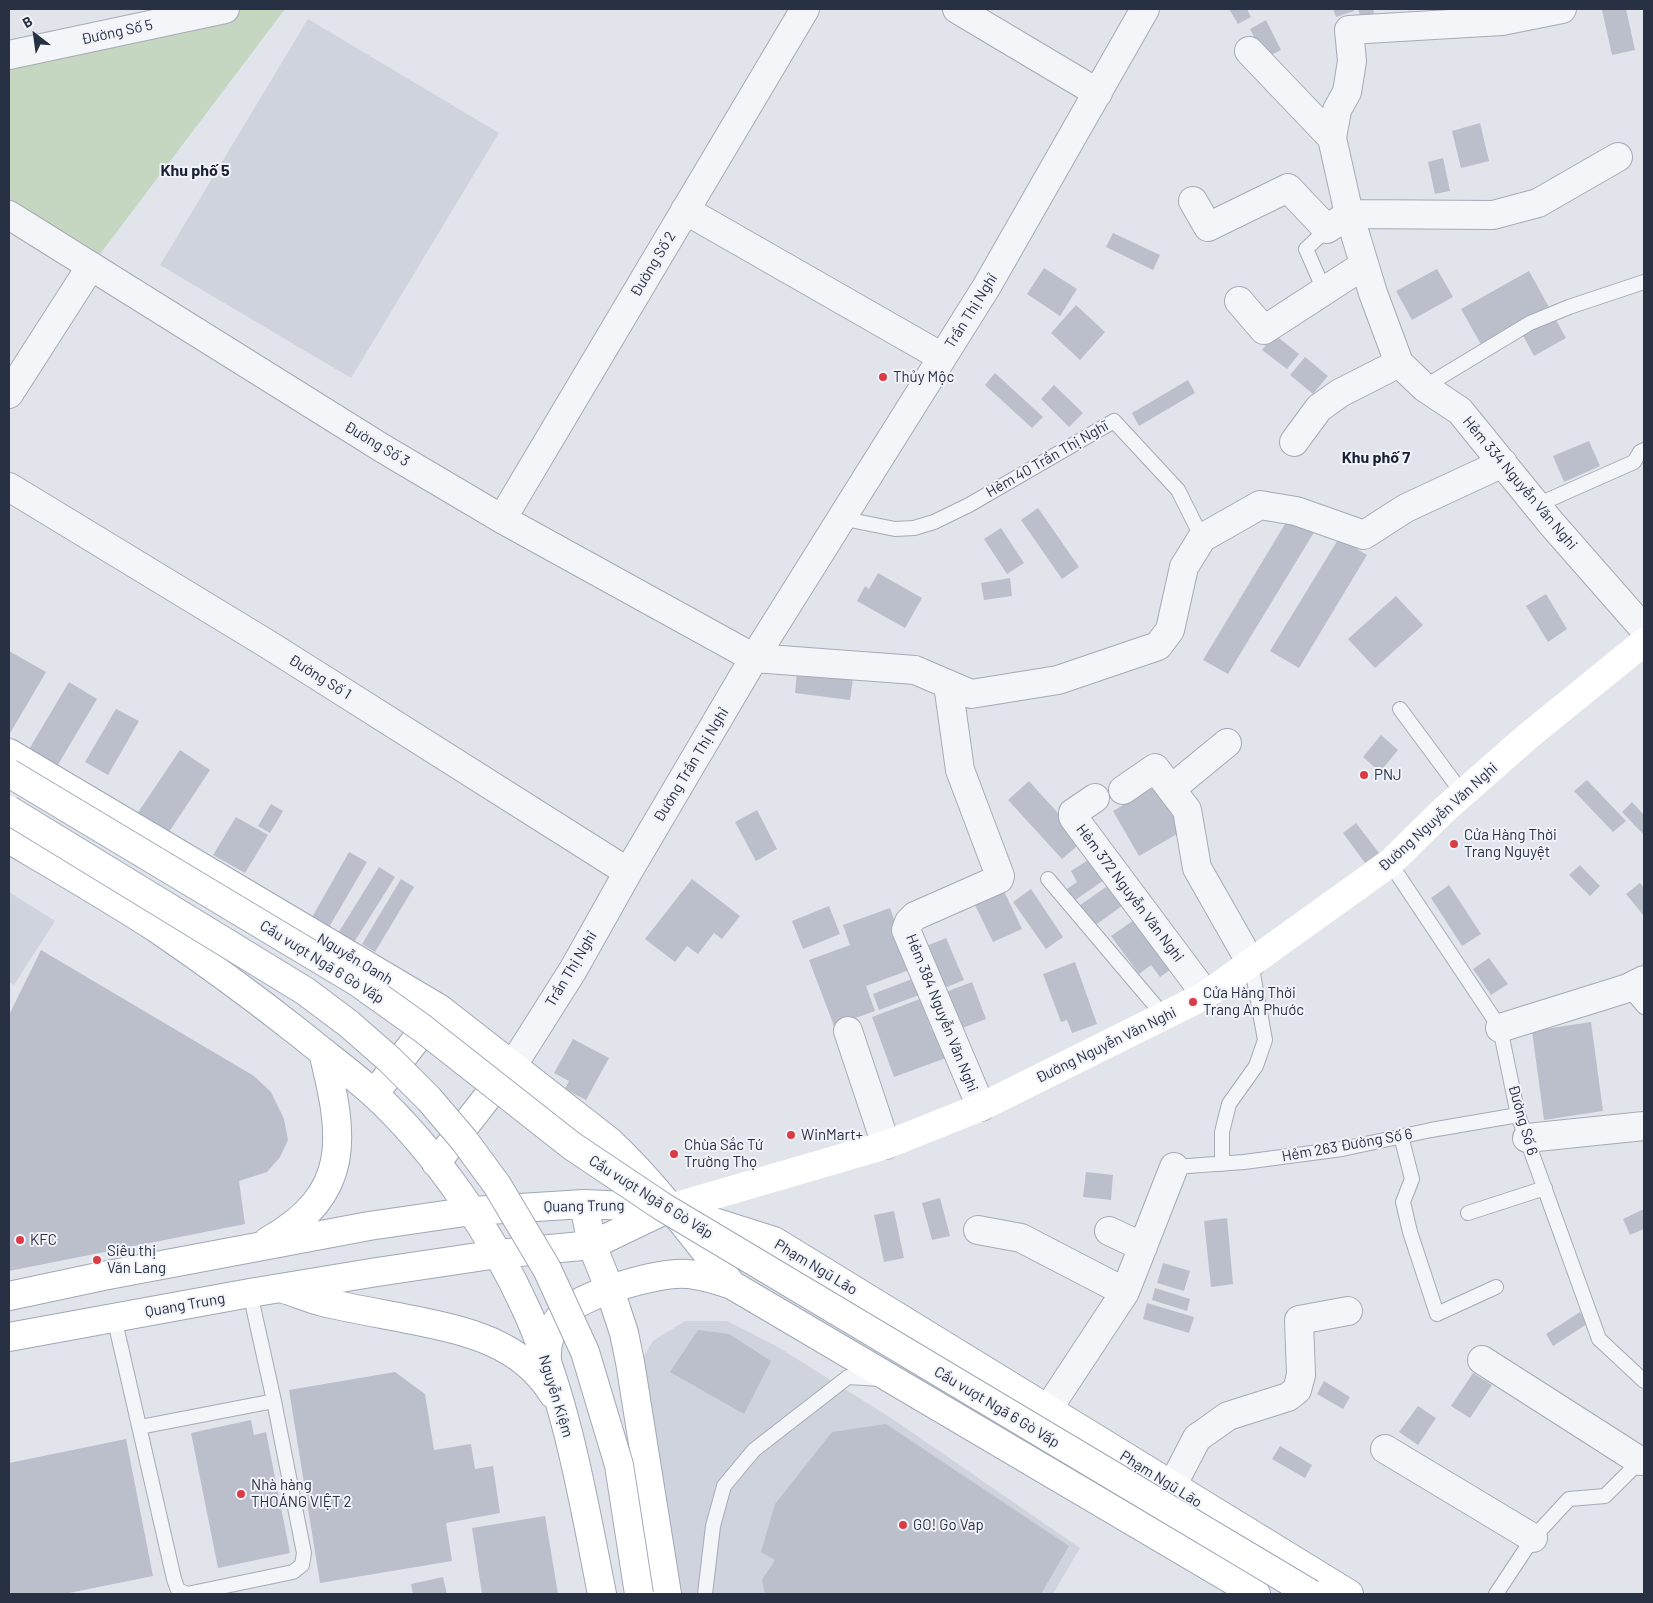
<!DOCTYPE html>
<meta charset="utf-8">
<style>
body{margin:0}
#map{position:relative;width:1653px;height:1603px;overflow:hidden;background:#e1e4eb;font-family:Barlow,sans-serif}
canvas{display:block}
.frame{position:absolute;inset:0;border:10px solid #283044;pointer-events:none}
.north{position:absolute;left:10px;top:10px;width:50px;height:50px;-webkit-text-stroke:4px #f1f3f8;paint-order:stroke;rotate:330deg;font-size:14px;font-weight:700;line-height:20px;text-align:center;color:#283044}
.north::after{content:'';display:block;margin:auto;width:18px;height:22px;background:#283044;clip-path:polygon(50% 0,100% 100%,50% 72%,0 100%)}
</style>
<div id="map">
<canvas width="1653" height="1603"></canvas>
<div class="frame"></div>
<div class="north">B</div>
</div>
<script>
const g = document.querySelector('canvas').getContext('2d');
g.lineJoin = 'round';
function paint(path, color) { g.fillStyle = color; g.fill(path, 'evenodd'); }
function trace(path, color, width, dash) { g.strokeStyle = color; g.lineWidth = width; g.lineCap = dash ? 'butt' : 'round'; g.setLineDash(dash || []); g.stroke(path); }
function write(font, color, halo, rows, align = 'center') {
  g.font = font + ' Barlow,sans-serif'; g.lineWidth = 4; g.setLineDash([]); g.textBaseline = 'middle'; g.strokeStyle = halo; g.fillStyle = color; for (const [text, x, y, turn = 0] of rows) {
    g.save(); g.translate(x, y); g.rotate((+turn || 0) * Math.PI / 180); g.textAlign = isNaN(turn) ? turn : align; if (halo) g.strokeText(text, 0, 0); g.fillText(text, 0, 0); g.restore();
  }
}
paint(new Path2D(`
 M308 19 499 133 351 378 160 265Z
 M9 892 55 921 14 985 9 982Z
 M685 1321H727L778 1347 894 1420 1080 1548 1053 1594H674L646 1413 643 1358 653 1341Z`), '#cfd3dd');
paint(new Path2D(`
 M225 9H285L91 266 9 215V55Z`), '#c5d6c1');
paint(new Path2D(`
 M1229 9H1247L1251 17 1238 24Z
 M1333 9H1354V11L1336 17Z
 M1358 9H1373L1375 18 1362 22Z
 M1609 9H1626L1635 50 1612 55 1602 10Z
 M1266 20 1281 50 1265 58 1250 29Z
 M1480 123 1489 161 1461 168 1452 131Z
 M1443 158 1450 191 1435 194 1428 162Z
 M1113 233 1160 255 1153 270 1106 247Z
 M1044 268 1077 289 1060 316 1027 294Z
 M1437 269 1453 297 1412 320 1396 291Z
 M1529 271 1566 338 1534 356 1519 328 1483 348 1461 309Z
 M1076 305 1105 332 1080 360 1051 333Z
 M1274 334 1299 354 1287 369 1262 350Z
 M1305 357 1328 376 1313 394 1290 375Z
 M995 373 1043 417 1032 428 985 385Z
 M1188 380 1195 393 1139 426 1132 413Z
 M1054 385 1083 413 1069 427 1041 399Z
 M1589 441 1600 466 1564 482 1553 456Z
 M1038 508 1079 567 1062 579 1021 520Z
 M1291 514 1316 529 1228 674 1203 660Z
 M1001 528 1024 563 1007 574 984 539Z
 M1339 538 1367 555 1299 668 1270 651Z
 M878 573 922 598 905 628 857 601 865 586 869 589Z
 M1010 578 1012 596 984 600 981 583Z
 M1546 594 1567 629 1548 642 1526 606Z
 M1396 596 1423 625 1375 668 1348 639Z
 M9 651 46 672 9 735Z
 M797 671 853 678 850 700 795 693Z
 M69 682 97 699 56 768 28 751Z
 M116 709 139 721 108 775 85 762Z
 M1381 735 1398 750 1380 772 1363 757Z
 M180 750 210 770 167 835 137 814Z
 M1587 780 1626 821 1613 832 1574 791Z
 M1029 781 1083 841 1062 859 1008 800Z
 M1158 785 1184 830 1139 856 1113 811Z
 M1632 802 1644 815V835L1622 812Z
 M271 804 283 811 270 833 258 826Z
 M757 810 777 849 756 861 735 822Z
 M236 817 268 835 245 873 213 855Z
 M1356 823 1379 853 1365 863 1343 833Z
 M349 852 367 862 328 929 311 919Z
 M1093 857 1107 878 1074 901 1067 889 1077 882 1071 871Z
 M1580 865 1600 886 1590 896 1569 875Z
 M379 867 395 877 353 944 337 935Z
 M401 879 414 887 375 952 362 944Z
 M692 879 740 916 722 939 714 933 698 954 687 946 675 962 645 939Z
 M1116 880 1130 900 1090 929 1076 908Z
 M1640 883 1644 888V916L1626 894Z
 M1449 885 1481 934 1462 946 1431 898Z
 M1031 889 1063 937 1046 949 1013 902Z
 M1004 891 1022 929 993 942 975 905Z
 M829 906 840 934 803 949 792 921Z
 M890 908 912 969 866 986 875 1011 834 1026 809 960 850 945 843 925Z
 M1144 913 1180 963 1160 977 1151 965 1139 974 1111 936Z
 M946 938 964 980 942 989 924 947Z
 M41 950 254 1076 271 1092 284 1119 288 1140 280 1157 267 1172 239 1181 245 1224 9 1271V1015Z
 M1489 958 1508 984 1491 995 1473 969Z
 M1075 962 1097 1024 1072 1033 1067 1020 1061 1022 1043 974Z
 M912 979 919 995 879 1010 873 994Z
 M972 982 986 1019 957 1030 943 993Z
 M920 999 932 1031 943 1027 954 1055 894 1077 872 1017Z
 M1591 1022 1603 1111 1544 1120 1532 1031Z
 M573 1039 609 1058 586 1100 565 1089 569 1081 554 1073Z
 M1086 1172 1113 1175 1111 1200 1083 1197Z
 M940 1198 950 1236 932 1240 922 1203Z
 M1644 1209V1229L1630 1235 1623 1219Z
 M894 1211 904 1258 884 1262 874 1215Z
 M1227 1218 1233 1284 1211 1287 1204 1221Z
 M1163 1263 1190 1271 1184 1291 1157 1283Z
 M1155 1288 1190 1299 1187 1311 1152 1300Z
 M1147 1303 1194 1317 1189 1333 1143 1319Z
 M1580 1312 1587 1324 1553 1346 1546 1334Z
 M698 1330 729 1334 771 1361 744 1414 670 1372Z
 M395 1372 425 1394 434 1450 471 1444 475 1469 493 1466 500 1513 446 1523 452 1561 320 1583 289 1390Z
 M1473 1373 1492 1385 1470 1418 1451 1406Z
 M1324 1381 1350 1397 1343 1409 1317 1394Z
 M1418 1406 1436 1418 1418 1445 1399 1432Z
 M251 1420 254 1435 266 1432 290 1553 218 1568 191 1433Z
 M886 1424 1069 1546 1041 1594H765L762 1580 775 1560 761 1552 775 1504 832 1432Z
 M126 1439 153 1576 64 1594H9V1463Z
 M1280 1446 1312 1465 1305 1478 1272 1459Z
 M545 1516 558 1594H482L472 1528Z
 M443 1577 447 1594H413L411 1584Z`), '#bbbfcb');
const service = new Path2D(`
 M1324 290 1306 249 1327 229
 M1424 387 1530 323 1569 307 1644 282
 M1537 505 1634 462 1640 452 1644 450
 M840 518 895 529 914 528 934 522 969 505 1114 421 1178 490 1202 538
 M1400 709 1463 794
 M1390 863 1500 1028 1518 1115 1599 1339 1644 1381
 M1048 879 1164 1016
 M1628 988 1644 1007
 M1401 1136 1412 1179 1403 1202 1410 1232 1437 1314 1496 1287
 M1222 1164V1132L1229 1104 1256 1066 1265 1040 1251 963
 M1174 1167 1244 1162 1342 1149 1431 1130 1518 1115
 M1468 1213 1545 1188
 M114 1317 174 1579 178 1590 187 1594 293 1572 302 1565 304 1553 274 1401 250 1293
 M140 1427 274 1401
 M705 1594 713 1526 724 1486 754 1450 848 1377 881 1379
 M1496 1594 1533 1538 1569 1499 1605 1496 1642 1459`);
const minor = new Path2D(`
 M957 9 1098 93
 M1562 9 1502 21 1349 30 1352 61 1347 92 1337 110 1332 138 1349 214 1373 293 1399 363 1424 387 1460 411 1551 523 1644 629
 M1249 51 1332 138
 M9 55 225 9
 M1193 201 1208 227 1288 188 1327 229 1349 214 1493 215 1538 203 1618 157
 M685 210 942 357
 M9 215 382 448 502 519 754 658 915 670 971 694 1058 680 1158 646 1170 630 1184 567 1202 538 1260 505 1296 511 1364 535 1406 508 1503 463
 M1239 301 1264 330 1364 265
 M9 394 91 266
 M1294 442 1319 408 1340 393 1399 363
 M9 487 269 645 628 872
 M502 519 805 9
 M948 684 960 770 1000 876 999 879 915 916 909 922 906 930 981 1107
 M1227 743 1171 789 1187 810 1197 868 1251 963
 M1123 790 1155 768 1171 789
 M1095 798 1073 813V817L1206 995
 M1500 1028 1628 988 1644 980
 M848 1031 886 1145
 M513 1065 573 970 628 872 754 658 987 286 1145 9
 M1527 1138 1644 1126
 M978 1230 1021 1238 1125 1292
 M1109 1231 1143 1247
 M1482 1360 1640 1461
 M1048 1409 1125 1292 1174 1167
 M1385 1449 1533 1538
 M1172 1486 1197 1438 1228 1416 1288 1397 1297 1390 1301 1375 1299 1320 1348 1311`);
const primary = new Path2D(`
 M9 753 440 1009 609 1141C655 1184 693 1236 732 1285L1256 1594
 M9 839C58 868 108 897 156 928 206 962 255 998 303 1036 326 1055 351 1073 373 1093 435 1150 493 1235 527 1311 567 1401 583 1498 602 1594
 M374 1094 439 1010
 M436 1163 510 1068
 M584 1204 592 1245 610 1290 624 1333 630 1362 667 1594
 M268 1241C353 1193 344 1136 323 1052
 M284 1289C297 1293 310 1299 323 1302 353 1309 383 1314 413 1320 467 1331 522 1343 553 1394
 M9 1296 103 1276 369 1226 472 1211 584 1204 670 1208 774 1241 1349 1594
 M9 1337 250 1293 377 1272 498 1254 592 1245 667 1209
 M547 1360C546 1343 550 1328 562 1315 581 1294 660 1271 687 1274 703 1275 717 1280 732 1285`);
trace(service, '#a6aab6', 16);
trace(minor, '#a6aab6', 30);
trace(primary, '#9fa7b8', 30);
trace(service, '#f4f5f9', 14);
trace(minor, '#f4f5f9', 28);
trace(new Path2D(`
 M670 1208 886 1145 981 1107 1206 995 1390 863 1444 810 1527 737 1644 642`), '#fff', 28);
trace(primary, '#fff', 28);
const primaryBridge = new Path2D(`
 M9 773 359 983 422 1028 572 1146 663 1207 1311 1594
 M9 810 305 991 349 1024 390 1060 429 1099 464 1140 497 1185 547 1269 585 1352 619 1465 639 1594`);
trace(primaryBridge, '#9fa7b8', 30, []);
trace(primaryBridge, '#fff', 28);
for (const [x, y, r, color] of [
 [883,377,5,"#da3c46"],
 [1364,775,5,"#da3c46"],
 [1454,844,5,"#da3c46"],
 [1193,1002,5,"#da3c46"],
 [791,1135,5,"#da3c46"],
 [674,1154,5,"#da3c46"],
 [20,1240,5,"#da3c46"],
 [97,1260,5,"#da3c46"],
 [241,1494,5,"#da3c46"],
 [903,1525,5,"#da3c46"]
]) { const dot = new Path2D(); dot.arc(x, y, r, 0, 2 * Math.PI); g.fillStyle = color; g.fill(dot); trace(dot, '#f1f3f8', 2); }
write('15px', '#283044', '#f1f3f8', [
 ["Đường Số 5",117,32,-12],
 ["Đường Số 2",653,264,-59],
 ["Trần Thị Nghỉ",971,311,-58],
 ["Đường Số 3",377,444,31],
 ["Hẻm 40 Trần Thị Nghĩ",1047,459,-30],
 ["Hẻm 334 Nguyễn Văn Nghi",1520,483,50],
 ["Đường Số 1",320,677,32],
 ["Đường Trần Thị Nghỉ",691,765,-59],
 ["Đường Nguyễn Văn Nghi",1438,817,-42],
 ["Hẻm 372 Nguyễn Văn Nghi",1130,893,53],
 ["Nguyễn Oanh",355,959,31],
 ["Cầu vượt Ngã 6 Gò Vấp",322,962,32],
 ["Trần Thị Nghỉ",571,969,-59],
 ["Hẻm 384 Nguyễn Văn Nghi",942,1013,68],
 ["Đường Nguyễn Văn Nghi",1106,1045,-26],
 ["Đường Số 6",1523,1120,74],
 ["Hẻm 263 Đường Số 6",1347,1145,-10],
 ["Cầu vượt Ngã 6 Gò Vấp",651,1197,32],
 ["Quang Trung",584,1206,-1],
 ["Phạm Ngũ Lão",816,1267,31],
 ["Quang Trung",185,1305,-10],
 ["Nguyễn Kiệm",556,1396,73],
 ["Cầu vượt Ngã 6 Gò Vấp",997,1407,31],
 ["Phạm Ngũ Lão",1161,1479,32]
]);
write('15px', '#283044', '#f1f3f8', [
 ["Thủy Mộc",893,377],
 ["PNJ",1374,775],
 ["Cửa Hàng Thời",1464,835],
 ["Trang Nguyệt",1464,852],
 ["Cửa Hàng Thời",1203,993],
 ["Trang An Phước",1203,1010],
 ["WinMart+",801,1135],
 ["Chùa Sắc Tứ",684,1145],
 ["Trường Thọ",684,1162],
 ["KFC",30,1240],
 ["Siêu thị",107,1251],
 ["Văn Lang",107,1268],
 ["Nhà hàng",251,1485],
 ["THOÁNG VIỆT 2",251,1502],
 ["GO! Go Vap",913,1525]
], 'left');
write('bold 16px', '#1a2135', '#f1f3f8', [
 ["Khu phố 5",195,171],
 ["Khu phố 7",1376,458]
]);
</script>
